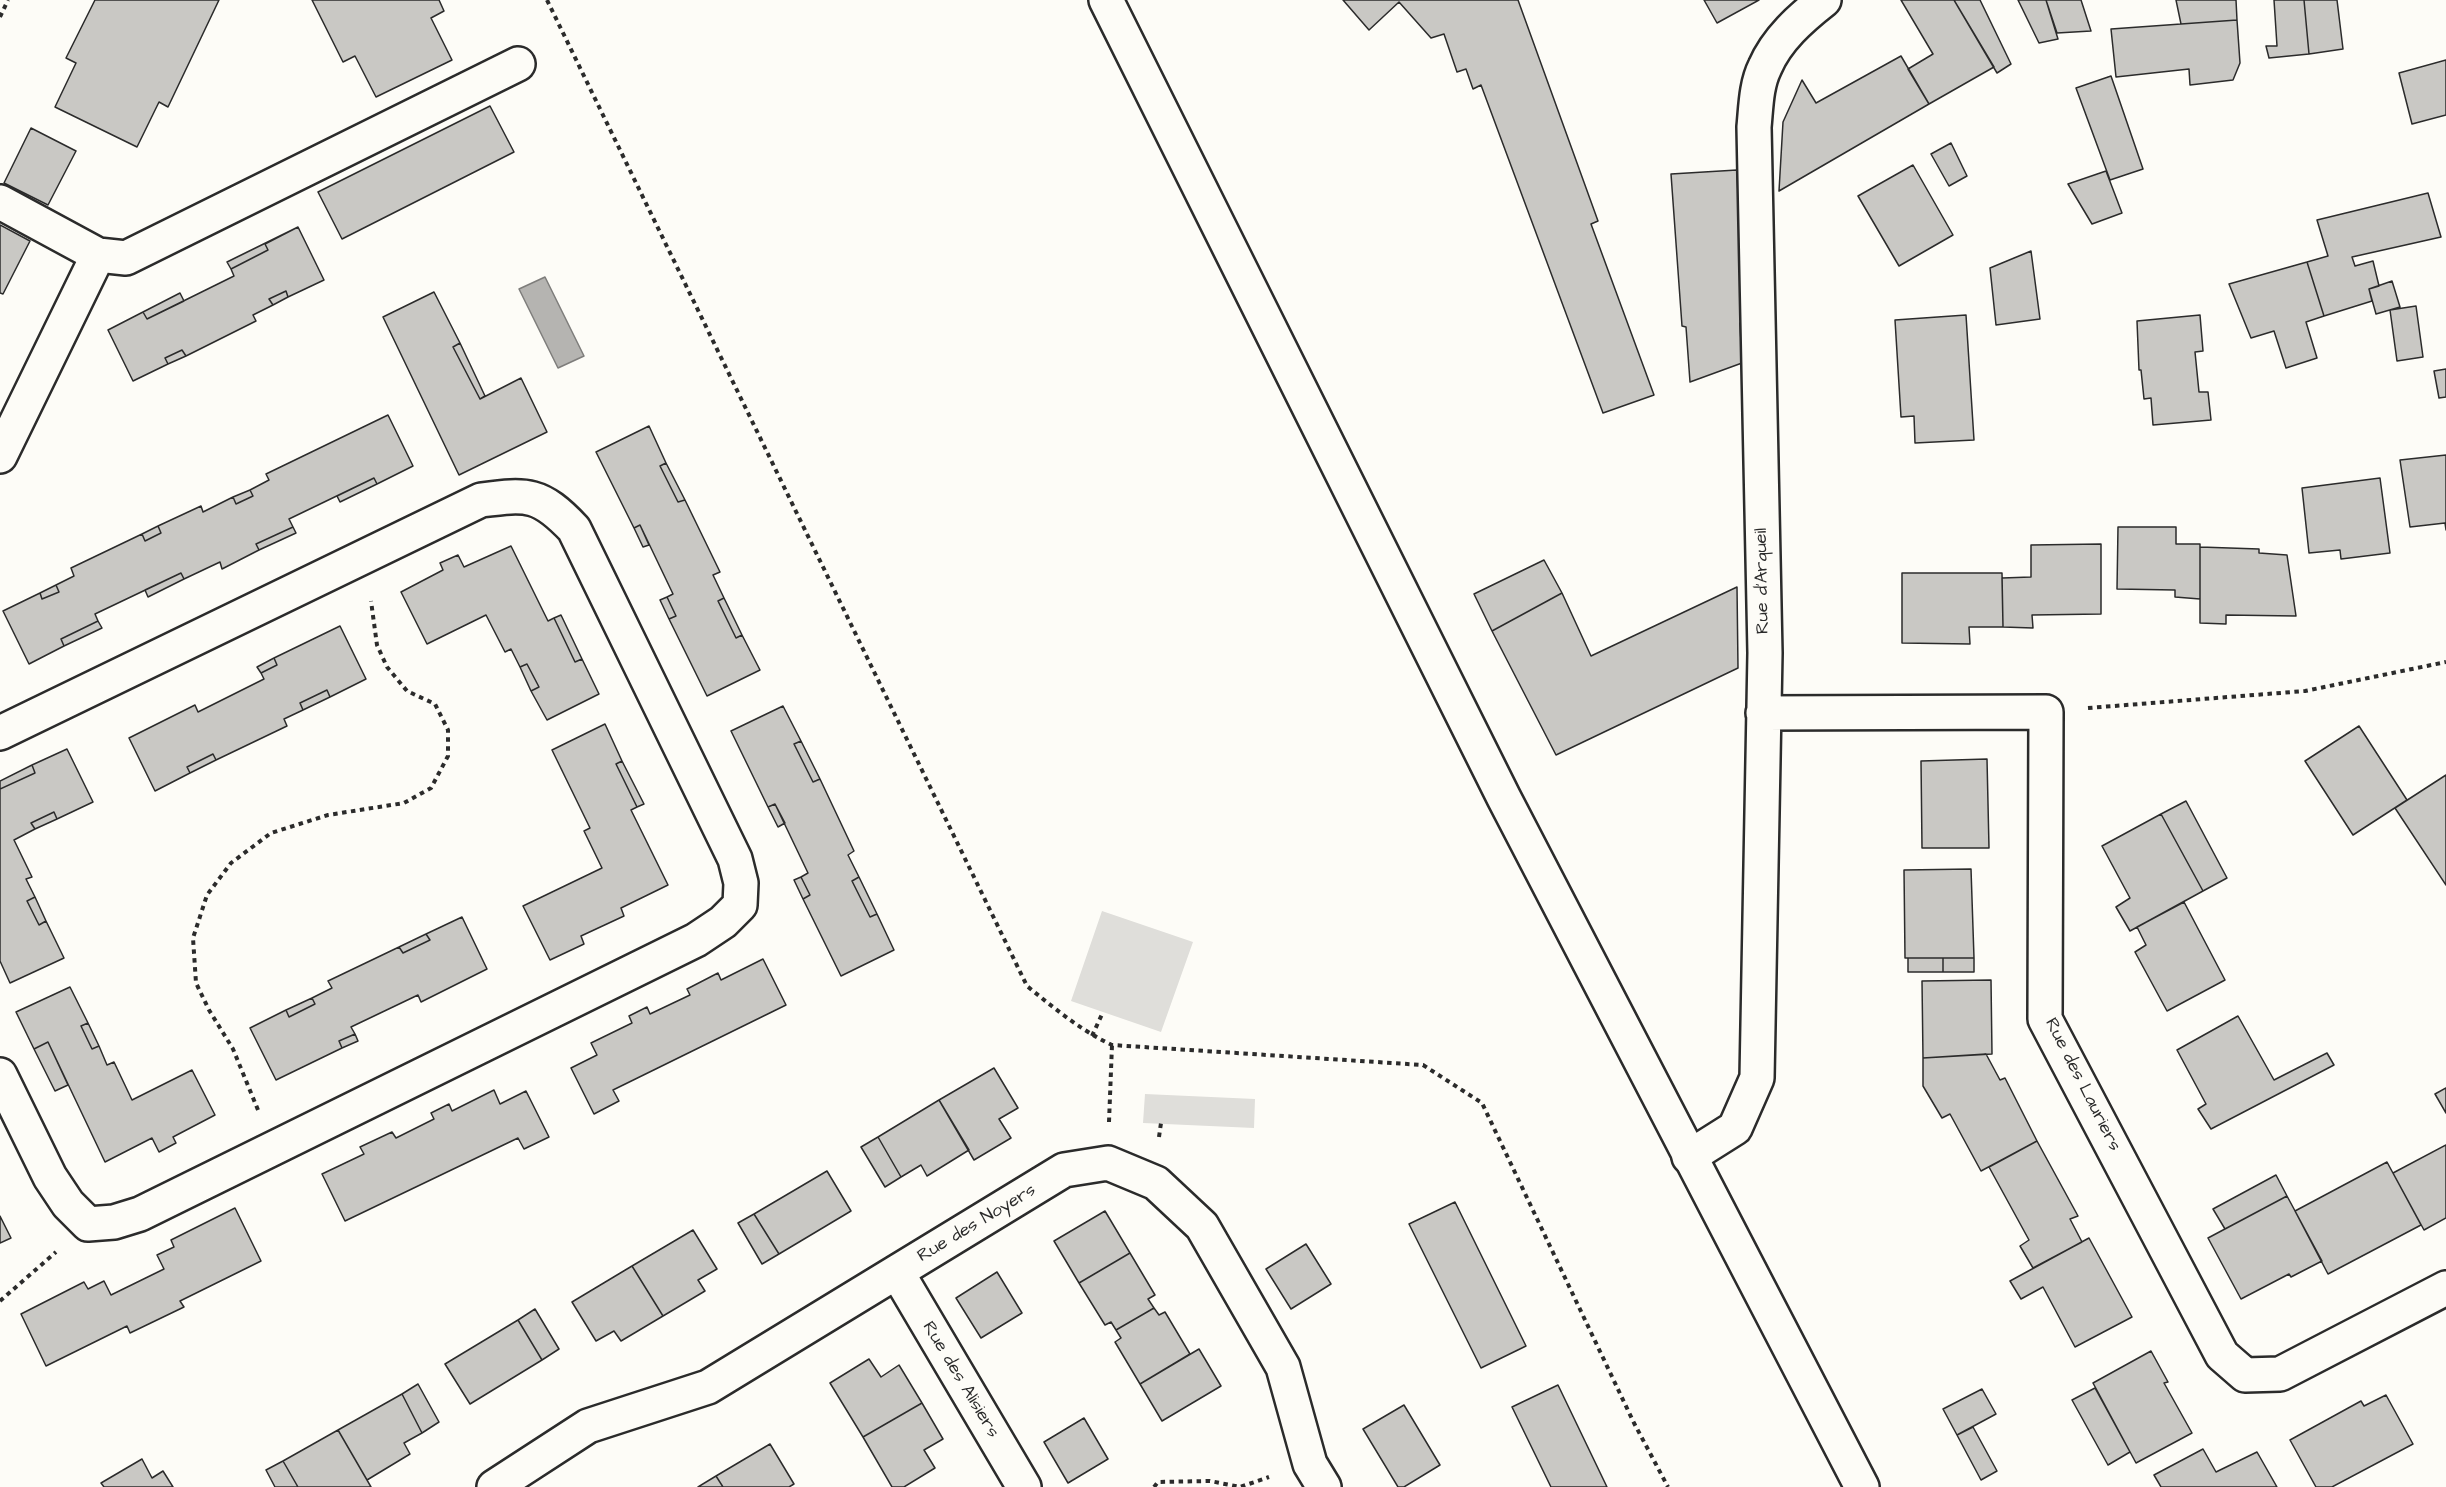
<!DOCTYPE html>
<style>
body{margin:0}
canvas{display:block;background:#fdfcf7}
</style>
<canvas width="2446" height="1487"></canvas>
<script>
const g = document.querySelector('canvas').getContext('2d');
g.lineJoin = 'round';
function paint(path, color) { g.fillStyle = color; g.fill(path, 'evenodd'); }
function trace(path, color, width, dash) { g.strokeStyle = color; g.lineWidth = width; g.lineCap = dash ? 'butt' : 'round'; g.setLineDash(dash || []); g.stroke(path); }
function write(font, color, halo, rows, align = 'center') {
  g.font = font + ' "Architects Daughter",sans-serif'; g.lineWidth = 5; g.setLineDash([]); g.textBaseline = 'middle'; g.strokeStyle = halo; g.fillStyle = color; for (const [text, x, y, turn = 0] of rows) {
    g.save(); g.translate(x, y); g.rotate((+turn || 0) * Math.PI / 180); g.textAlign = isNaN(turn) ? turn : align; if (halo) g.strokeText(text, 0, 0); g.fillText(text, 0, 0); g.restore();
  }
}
paint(new Path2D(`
 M1102 911 1193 942 1161 1032 1071 1001Z
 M1145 1094 1255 1099 1254 1128 1143 1123Z`), '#dfdeda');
const water = new Path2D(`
 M545 277 584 356 558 368 519 289Z`);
paint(water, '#b5b4b1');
trace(water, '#7e7d7b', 1.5);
const building = new Path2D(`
 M95 0H219L168 107 159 102 137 147 55 107 76 63 66 58Z
 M312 0H439L444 11 431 18 452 60 376 97 355 56 343 62Z
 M1343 0H1518L1598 221 1591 224 1654 395 1603 413 1481 85 1473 89 1466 69 1457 72 1444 34 1431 38 1399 2 1369 30Z
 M1704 0H1759L1717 23Z
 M1901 0H1954L1994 67 1929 104 1908 69 1933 54Z
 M1954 0H1980L2011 64 1997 73Z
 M2018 0H2046L2058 39 2039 43Z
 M2046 0H2081L2091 31 2057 33Z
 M2176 0H2236L2237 20 2181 24Z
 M2274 0H2304L2309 54 2269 58 2266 46H2277Z
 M2304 0H2337L2343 49 2309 54Z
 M2237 20 2240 63 2233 80 2190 85 2189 69 2116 77 2111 29Z
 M1901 56 1929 104 1779 191 1783 122 1802 80 1816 103Z
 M2446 60V115L2412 124 2399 73Z
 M2111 76 2143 169 2110 180 2076 88Z
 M490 106 514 152 342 239 318 192Z
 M31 128 76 151 48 205 4 183Z
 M1951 143 1967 176 1949 186 1931 154Z
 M1913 165 1953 235 1899 266 1858 196Z
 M1737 170 1743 323H1740L1742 363 1690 382 1686 327 1682 326 1671 174Z
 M2106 171 2122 213 2092 224 2068 184Z
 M2428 193 2441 237 2352 257 2355 266 2373 261 2379 286 2369 289 2372 301 2324 316 2307 262 2328 256 2317 220Z
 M0 225 30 241 3 294 0 293Z
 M298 227 265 244 268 250 231 269 227 262Z
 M298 227 324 280 288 297 286 291 269 299 273 305 253 315 256 321 186 356 182 350 165 358 168 364 133 381 108 330 143 312 147 319 234 276 231 269 268 250 265 244Z
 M2031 251 2040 319 1996 325 1990 268Z
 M2307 262 2324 316 2306 322 2317 358 2286 368 2274 331 2251 338 2229 284Z
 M2392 281 2400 307 2376 314 2369 289Z
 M286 291 288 297 273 305 269 299Z
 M434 292 460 343 453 347 480 399 521 378 547 432 459 475 383 317Z
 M180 293 184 301 147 319 143 312Z
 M2416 306 2423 357 2397 361 2390 310Z
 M1966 315 1974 440 1915 443 1914 416 1901 417 1895 320Z
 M2200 315 2203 351 2195 352 2199 392H2208L2211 420 2153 425 2151 398 2144 399 2141 370H2139L2137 321Z
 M460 343 485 396 480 399 453 347Z
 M182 350 186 356 168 364 165 358Z
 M2446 369V397L2439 398 2434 371Z
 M388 415 413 466 377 484 374 478 289 519 293 527 256 544 259 550 222 569 220 562 184 579 181 573 95 614 98 621 61 639 64 646 29 664 3 611 40 593 42 599 59 592 56 585 74 576 71 568 142 534 145 541 161 533 158 526 201 506 203 512 233 497 236 504 253 496 250 490 269 480 266 474Z
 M649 426 666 463 660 466 678 502 685 500 720 572 713 575 724 598 718 601 736 638 742 635 760 670 707 696 669 619 676 616 667 597 673 594 640 525 634 528 596 452Z
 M2446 455V530L2445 523 2410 527 2400 460Z
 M666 463 685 500 678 502 660 466Z
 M374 478 377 484 340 502 337 496Z
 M2380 478 2390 553 2341 559 2340 550 2309 553 2302 488Z
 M250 490 253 496 236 504 233 497Z
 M640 525 649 545 643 547 634 528Z
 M158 526 161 533 145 541 142 534Z
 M293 527 296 533 259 550 256 544Z
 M2118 527H2176V544H2200V599L2175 597V590L2117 589Z
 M2101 544V614L2032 615 2033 628 2003 627 2002 578 2031 577V545Z
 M511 546 548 621 554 618 575 662 582 659 599 694 547 720 531 691 539 687 527 664 520 667 511 649 505 652 486 615 427 644 401 592 443 570 440 563 458 555 464 567Z
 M2200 547 2259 549V553L2287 555 2296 616 2226 615V624L2200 623Z
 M1544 560 1562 593 1492 631 1474 594Z
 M181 573 184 579 148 597 145 590Z
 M1902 573H2002L2003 627H1969L1970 644 1902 643Z
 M56 585 59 592 42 599 40 593Z
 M1737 587 1738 668 1556 755 1492 631 1562 593 1591 656Z
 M667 597 676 616 669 619 660 600Z
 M724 598 742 635 736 638 718 601Z
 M561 615 582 659 575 662 554 618Z
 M98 621 102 628 64 646 61 639Z
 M340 626 366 679 330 697 327 690 300 703 303 710 284 719 287 726 216 760 213 754 187 767 190 773 155 791 129 738 195 705 198 712 264 679 261 673 277 665 274 658Z
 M274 658 277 665 261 673 257 667Z
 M527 664 539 687 531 691 520 667Z
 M327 690 330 697 303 710 300 703Z
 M783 706 801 741 794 744 813 782 820 779 854 851 848 855 859 877 852 881 870 917 877 914 894 950 841 976 803 899 810 895 801 877 808 873 775 804 768 807 731 731Z
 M605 724 622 761 616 764 637 807 631 810 668 885 621 908 624 916 581 936 584 944 550 960 523 906 602 868 584 831 590 828 552 750Z
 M2359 726 2407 800 2353 835 2305 761Z
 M801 741 820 779 813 782 794 744Z
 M67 749 93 802 57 819 54 812 31 823 35 829 14 840 32 877 26 879 35 897 27 901 39 925 46 921 64 958 10 983 0 961V789L35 773 32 765Z
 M213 754 216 760 190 773 187 767Z
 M1987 759 1989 848H1922L1921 761Z
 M622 761 644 804 637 807 616 764Z
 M32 765 35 773 0 789V781Z
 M2446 775V885L2395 808Z
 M2186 801 2227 878 2203 891 2161 814Z
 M775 804 785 823 778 827 768 807Z
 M54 812 57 819 35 829 31 823Z
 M2161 814 2203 891 2130 931 2116 907 2130 898 2102 846Z
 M1971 869 1974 958H1905L1904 870Z
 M801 877 810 895 803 899 794 880Z
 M859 877 877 914 870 917 852 881Z
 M35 897 46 921 39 925 27 901Z
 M2184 902 2225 980 2167 1011 2135 952 2146 945 2137 927Z
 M462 917 487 969 421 1002 418 995 351 1027 355 1034 339 1041 342 1048 276 1080 250 1028 286 1010 289 1017 315 1004 312 998 332 988 328 981 399 947 403 953 430 940 426 934Z
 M426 934 430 940 403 953 399 947Z
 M1908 958H1943V972H1908Z
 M1943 958H1974V972H1943Z
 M763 959 786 1005 613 1090 619 1101 594 1114 571 1068 597 1055 591 1043 632 1023 629 1016 647 1007 650 1014 690 995 687 989 718 973 721 980Z
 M1991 980 1992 1054 1923 1058 1922 981Z
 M70 987 88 1023 81 1026 92 1049 99 1046 107 1065 114 1062 132 1100 192 1070 215 1115 173 1137 176 1143 159 1152 152 1138 105 1162 48 1042 34 1049 16 1012Z
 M312 998 315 1004 289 1017 286 1010Z
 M2238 1016 2274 1080 2327 1053 2334 1065 2211 1129 2198 1109 2206 1104 2177 1050Z
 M88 1023 99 1046 92 1049 81 1026Z
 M355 1034 358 1041 342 1048 339 1041Z
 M48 1042 68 1085 55 1091 34 1049Z
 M1986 1054 2000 1080 2005 1078 2037 1141 1981 1171 1950 1114 1942 1118 1923 1086V1058Z
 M994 1068 1018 1108 999 1119 1011 1138 974 1160 939 1100Z
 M2446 1088V1113L2435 1094Z
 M494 1090 500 1104 526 1091 549 1137 524 1149 518 1138 345 1221 322 1174 364 1154 360 1147 392 1132 396 1138 434 1119 431 1113 449 1104 452 1111Z
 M939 1100 969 1150 927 1176 921 1165 901 1177 878 1137Z
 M878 1137 901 1177 885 1187 861 1147Z
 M2037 1141 2078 1216 2070 1219 2082 1242 2033 1268 2020 1246 2029 1240 1989 1167Z
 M2446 1145V1218L2424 1230 2393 1173Z
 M2387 1162 2421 1225 2328 1274 2295 1211Z
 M827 1171 851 1211 779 1254 754 1214Z
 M2276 1175 2287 1196 2225 1229 2213 1209Z
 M2287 1196 2322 1261 2291 1277 2289 1274 2241 1299 2208 1238Z
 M1455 1202 1526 1346 1481 1368 1409 1224Z
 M235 1208 261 1261 180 1301 184 1307 130 1333 127 1326 46 1366 21 1314 84 1282 88 1289 104 1281 111 1295 164 1269 157 1255 174 1247 171 1240Z
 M1105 1211 1130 1253 1079 1283 1054 1241Z
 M754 1214 779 1254 762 1264 738 1223Z
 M0 1216 11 1238 0 1243Z
 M693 1230 717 1269 698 1280 705 1291 663 1316 632 1266Z
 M2089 1238 2132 1317 2075 1347 2043 1287 2021 1299 2010 1281Z
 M1306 1244 1331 1284 1291 1309 1266 1269Z
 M1130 1253 1155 1295 1148 1299 1154 1308 1116 1330 1111 1322 1105 1325 1079 1283Z
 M632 1266 663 1316 621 1341 614 1331 596 1341 572 1302Z
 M997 1272 1022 1313 981 1338 956 1298Z
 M1154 1308 1159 1315 1165 1312 1190 1354 1140 1384 1115 1342 1121 1338 1116 1330Z
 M535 1309 559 1349 542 1360 518 1320Z
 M518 1320 542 1360 470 1404 445 1364Z
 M1199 1349 1221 1386 1162 1421 1140 1384Z
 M2151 1351 2168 1382 2164 1383 2192 1433 2136 1463 2093 1383Z
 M869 1359 881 1377 899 1365 922 1403 863 1437 830 1383Z
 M418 1384 439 1422 422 1433 402 1394Z
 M1558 1385 1607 1487H1551L1512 1407Z
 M2095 1388 2130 1452 2108 1465 2072 1400Z
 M1982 1389 1996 1414 1957 1435 1943 1409Z
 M402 1394 422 1433 404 1443 410 1454 367 1480 338 1430Z
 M2386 1395 2413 1444 2332 1487H2316L2290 1440 2361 1401 2364 1406Z
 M922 1403 943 1439 924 1450 935 1468 904 1487H892L863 1437Z
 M1404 1405 1440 1465 1404 1487H1398L1363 1429Z
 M1084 1418 1108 1459 1068 1483 1044 1442Z
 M1973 1427 1997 1471 1981 1480 1957 1435Z
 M338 1430 371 1487H298L283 1461Z
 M770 1444 794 1484 789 1487H723L716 1476Z
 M2203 1449 2216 1472 2257 1452 2277 1487H2161L2154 1475Z
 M142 1459 152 1478 163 1471 173 1487H104L101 1483Z
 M283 1461 298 1487H275L266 1470Z
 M716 1476 723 1487H698Z`);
paint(building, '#c9c8c4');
trace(building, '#2b2b2b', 1.5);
const minor = new Path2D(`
 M0 202 98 255 126 258 518 64
 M0 456 98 255
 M1763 713 2046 712 2045 1019 2222 1355 2245 1375 2280 1374 2446 1288
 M0 733 481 500C528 494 540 493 574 529L735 859 741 883 740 905 723 922 696 940 140 1214 114 1222 88 1224 68 1204 50 1177 0 1075
 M1689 1157 1735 1128 1757 1078 1765 653 1754 127C1756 107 1756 85 1765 67 1777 39 1801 18 1824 0
 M897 1272 1024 1487
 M494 1487 588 1426 708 1387 1064 1170 1108 1163 1156 1183 1202 1226 1283 1367 1310 1464 1324 1487`);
const primary = new Path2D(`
 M1106 0 1504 798 1862 1487`);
trace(minor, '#2b2b2b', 38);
trace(primary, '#2b2b2b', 38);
trace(new Path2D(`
 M547 0 1027 986C1054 1008 1080 1030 1112 1045L1423 1065 1482 1103 1634 1423 1668 1487
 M0 17 8 0
 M2088 708 2305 691 2446 662
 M1092 1036 1103 1012
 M258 1110 233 1049 209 1010 196 983 193 938 207 895 231 863 271 833 328 815 404 803 431 788 448 756V730L435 704 407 691 387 667 377 645 371 601
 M1109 1122 1112 1045
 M1159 1137 1161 1123
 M0 1301 56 1252
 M1154 1487 1158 1482 1210 1481 1240 1487 1269 1477`), '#2b2b2b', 4, [4.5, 4.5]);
trace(minor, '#fdfcf7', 33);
trace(primary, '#fdfcf7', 33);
write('18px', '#2b2b2b', '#fdfcf7', [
 ["Rue d'Arqueil",1763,581,-91],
 ["Rue des Lauriers",2082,1085,63],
 ["Rue des Noyers",977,1224,-31],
 ["Rue des Alisiers",960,1380,59]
]);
</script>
